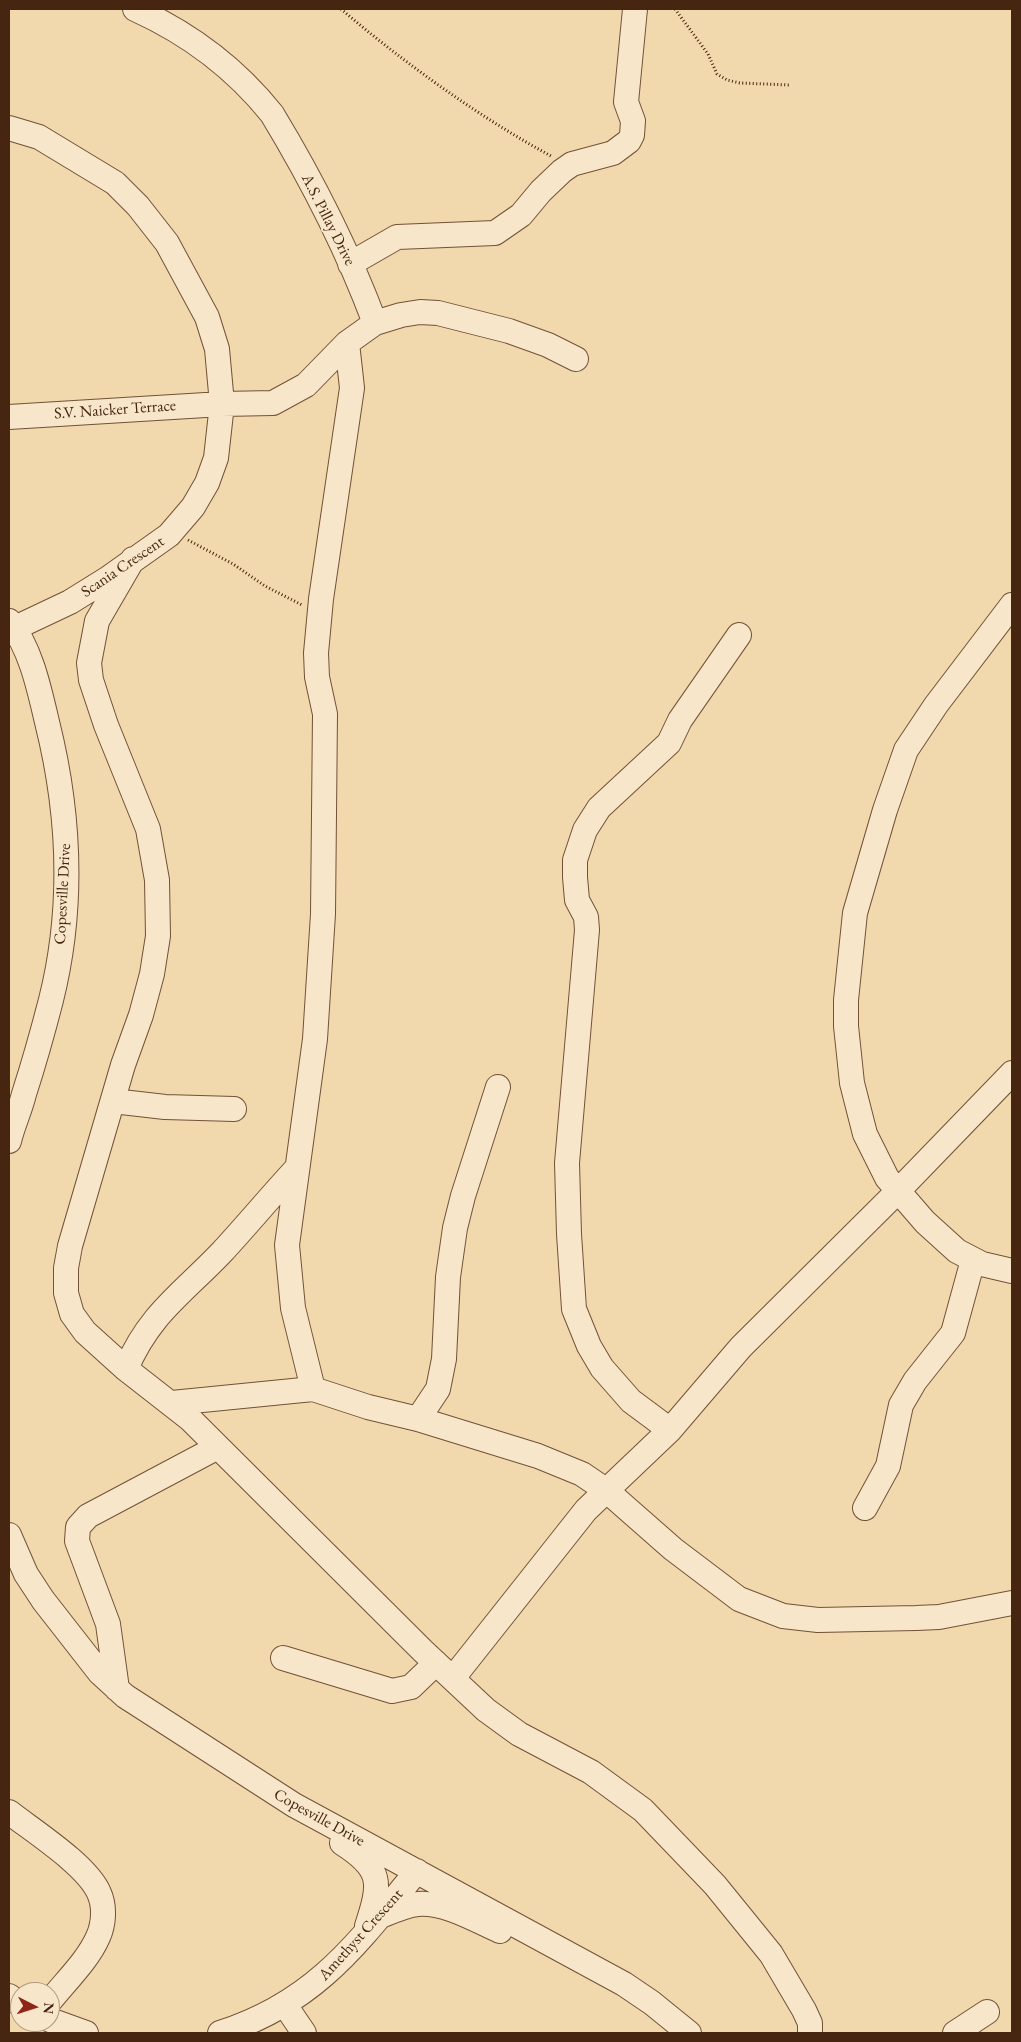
<!DOCTYPE html>
<style>
body{margin:0}
#map{position:relative;width:1021px;height:2042px;overflow:hidden;background:#f2d8ad;font-family:"EB Garamond",serif}
canvas{display:block}
.frame{position:absolute;inset:0;border:10px solid #462610;pointer-events:none}
.north{position:absolute;left:10px;top:1982px;width:50px;height:50px;box-sizing:border-box;background:#f7e6ca;border:1px solid #b09980;border-radius:50%;rotate:95deg;font-size:14px;font-weight:700;line-height:20px;text-align:center;color:#462610}
.north::after{content:'';display:block;margin:auto;width:18px;height:22px;background:#8f2418;clip-path:polygon(50% 0,100% 100%,50% 72%,0 100%)}
</style>
<div id="map">
<canvas width="1021" height="2042"></canvas>
<div class="frame"></div>
<div class="north">N</div>
</div>
<script>
const g = document.querySelector('canvas').getContext('2d');
g.lineJoin = 'round';
function trace(path, color, width, dash) { g.strokeStyle = color; g.lineWidth = width; g.lineCap = dash ? 'butt' : 'round'; g.setLineDash(dash || []); g.stroke(path); }
function write(font, color, halo, rows, align = 'center') {
  g.font = font + ' "EB Garamond",serif'; g.lineWidth = 4; g.setLineDash([]); g.textBaseline = 'middle'; g.strokeStyle = halo; g.fillStyle = color; for (const [text, x, y, turn = 0] of rows) {
    g.save(); g.translate(x, y); g.rotate((+turn || 0) * Math.PI / 180); g.textAlign = isNaN(turn) ? turn : align; if (halo) g.strokeText(text, 0, 0); g.fillText(text, 0, 0); g.restore();
  }
}
const minor = new Path2D(`
 M9 128 39 137 115 183 138 206 167 243 207 317 217 349 222 404 216 458 207 483 193 507 169 535 107 579 70 602 15 628
 M350 264 397 237 495 233 521 215 541 191 562 171 572 164 613 153 629 141 632 135 633 121 626 102 635 9
 M375 323 401 315 420 312 438 313 509 331 548 345 576 359
 M9 417 222 404 273 403 306 385 347 343 375 323C348 251 312 180 272 114 236 69 188 33 135 9
 M133 559 97 621 89 663 91 680 106 725 148 829 157 880 158 936 152 974 141 1015 123 1065 70 1246 66 1268V1293L72 1314 85 1332 126 1369 190 1419 423 1651 486 1710 519 1734 591 1772 643 1810 715 1885 771 1954 804 2010 810 2023V2033
 M1012 605 936 705 906 750 885 810 855 913 846 1000V1026L852 1083 865 1134 887 1178 925 1222 957 1251 982 1264 1012 1271
 M9 621C31 649 39 688 47 722 70 814 74 908 51 1000 43 1031 34 1063 24 1094 20 1110 13 1125 9 1141
 M113 1101 165 1107 234 1109
 M126 1369C149 1314 183 1293 222 1252 247 1225 271 1196 296 1169
 M313 1389 293 1308 287 1245 315 1039 323 914 325 714 317 677 316 653 321 599 352 388 347 343
 M172 1403 313 1389 368 1407 418 1419 538 1456 582 1474 607 1491 673 1549 739 1599 783 1616 818 1620 916 1618 939 1617 1012 1603
 M418 1419 438 1389 444 1359 448 1277 455 1228 463 1196 498 1087
 M670 1430 631 1401 602 1368 589 1346 574 1309 569 1234 567 1163 587 930 586 917 577 900 575 877V860L585 830 599 808 669 743 680 720 739 635
 M865 1508 888 1466 901 1405 915 1381 953 1333 973 1260
 M9 1535 26 1574 43 1600 100 1673 125 1696 294 1805 624 1984 652 2003 689 2033
 M283 1658 392 1691 411 1687 436 1663
 M453 1678 586 1510 670 1430 741 1347 897 1192 1012 1073
 M117 1689 108 1624 77 1541 78 1527 88 1516 218 1447
 M9 1812C33 1831 87 1865 99 1893 105 1906 104 1924 98 1937 88 1960 66 1981 50 2001
 M342 1843C383 1869 381 1883 367 1926
 M381 1916C393 1911 406 1905 418 1904 446 1902 475 1920 500 1931
 M9 1996 20 2004
 M285 2005 304 2033
 M50 2020 86 2033
 M220 2033C315 2003 357 1944 417 1871
 M955 2033 987 2012`);
trace(minor, '#715237', 26);
trace(new Path2D(`
 M341 9C403 62 479 117 551 156
 M675 9 708 54 717 74 727 80 740 83 790 85
 M188 540 233 564 265 586 302 605`), '#462610', 3, [1, 2.5]);
trace(minor, '#f7e6ca', 24);
write('16px', '#462610', '#f7e6ca', [
 ["A.S. Pillay Drive",328,220,63],
 ["S.V. Naicker Terrace",115,410,-4],
 ["Scania Crescent",123,567,-34],
 ["Copesville Drive",63,894,-87],
 ["Copesville Drive",319,1818,29],
 ["Amethyst Crescent",361,1935,-48]
]);
</script>
